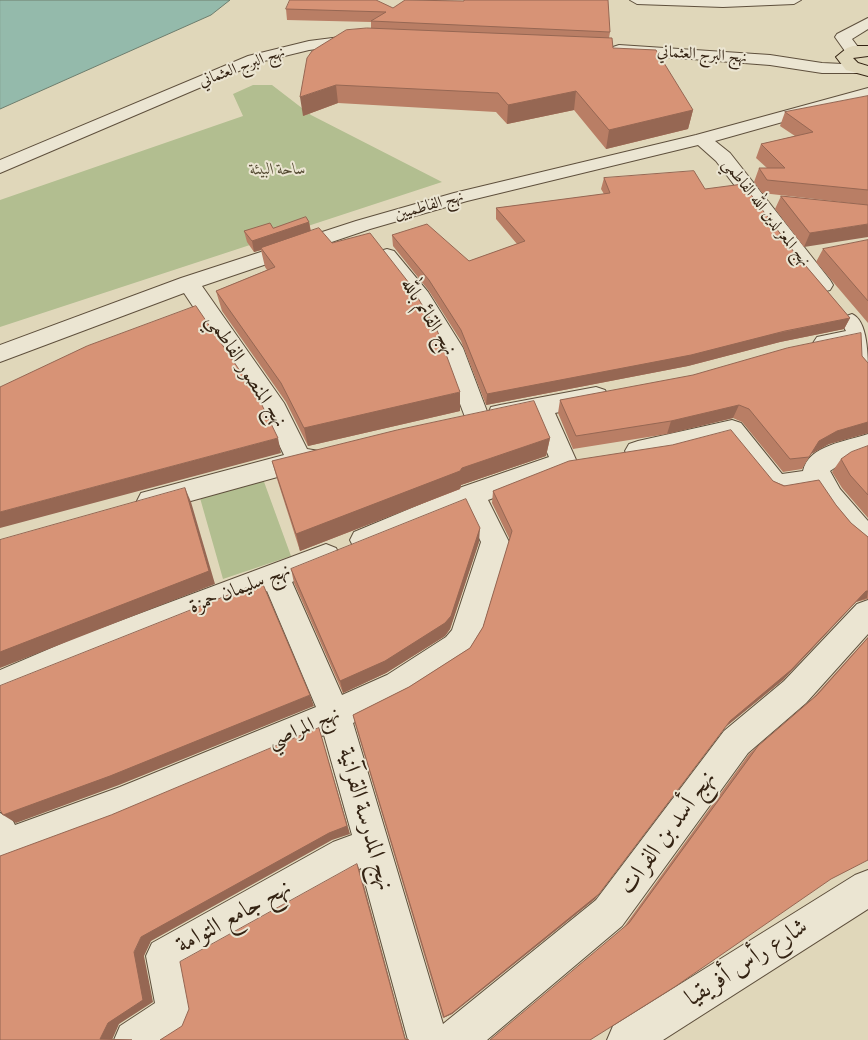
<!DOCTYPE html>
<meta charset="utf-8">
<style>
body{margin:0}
canvas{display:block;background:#e0d7ba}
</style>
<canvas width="868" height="1040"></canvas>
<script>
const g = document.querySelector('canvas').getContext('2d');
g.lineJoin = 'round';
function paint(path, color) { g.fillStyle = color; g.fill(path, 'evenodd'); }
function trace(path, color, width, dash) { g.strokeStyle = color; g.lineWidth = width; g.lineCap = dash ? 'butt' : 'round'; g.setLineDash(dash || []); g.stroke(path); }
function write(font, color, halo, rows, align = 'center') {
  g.font = font + ' "Gentium Book Plus",Amiri,serif'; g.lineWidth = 4; g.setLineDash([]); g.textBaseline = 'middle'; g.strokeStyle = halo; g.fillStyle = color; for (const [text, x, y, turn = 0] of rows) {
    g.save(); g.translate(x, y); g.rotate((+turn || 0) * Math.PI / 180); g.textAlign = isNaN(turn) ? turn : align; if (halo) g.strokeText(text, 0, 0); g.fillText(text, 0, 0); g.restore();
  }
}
paint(new Path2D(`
 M253 85H272L311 115 442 182 0 327V200L243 116 233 94Z
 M263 479 291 556 223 579 200 498Z`), '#b2be90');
const water = new Path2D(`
 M0 0H230L211 15 0 109Z`);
paint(water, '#94baab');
trace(water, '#6e7e6e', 1);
const minor = new Path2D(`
 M630 0H801L794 4 723 7 637 4Z
 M868 18V29L852 39 861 51 853 56 847 54 835 37 837 34Z
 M364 34 370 36 372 39 370 42 309 50 260 62 0 173V160L248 56 309 41Z
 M619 45 770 55 822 63 864 65 866 69 864 73H822L770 65 613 53 611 50 613 47Z
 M868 88V98L715 141 730 153 830 280 833 285 830 290 822 292 814 290 716 161 698 145 467 201 370 229 202 286 284 403 307 449 319 451 323 458 319 465 310 468 151 512 141 509 137 501 141 493 284 455 264 413 184 293 0 362V345L181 278 356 221 454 193 696 135Z
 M387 249 394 251 428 292 463 348 488 414 491 407 500 405 596 387 605 390 608 396 605 402 555 413 577 462 573 469 488 500 509 542 480 637 468 657 409 695 353 723 443 1024 596 900 724 731 784 681 857 604 868 600V634L806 703 748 753 622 926 487 1040H408L361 868 186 965 196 1012 190 1026 169 1040H114L120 1026 155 1003 146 956 152 943 333 842 352 835 324 735 120 821 5 864 0 862V813L12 819 15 825 120 787 316 707 267 591 99 657 0 700V670L77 637 326 544 336 548 340 556 336 564 292 582 342 695 387 675 446 637 452 630 481 542 465 509 364 552 354 548 350 540 354 532 462 487 549 457 532 417 500 423 491 421 489 417 486 425 477 427 468 425 439 348 411 301 376 256 380 251Z
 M852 314C868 321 868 356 868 376L860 374 856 368 855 345 825 351 817 349 813 343 817 337 846 331 841 322 844 317Z
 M732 420 741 423 782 474 803 471C808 445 848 441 868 434V454L842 463 830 471 840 489 868 521V551C845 543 823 511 812 490L776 496 767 492 726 441 638 461 629 458 625 451 629 444 638 441Z
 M868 870V909L663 1040H607L613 1026 855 875Z`);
const major = new Path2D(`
 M853 46H868V56L853 58 858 63 868 66V76L846 70 836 57 847 48Z`);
trace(minor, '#5f503d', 2);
trace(major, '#342313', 2);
paint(minor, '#ebe5d2');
paint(major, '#e0d7ba');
paint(new Path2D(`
 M393 8 610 32 609 38 613 48 693 110 688 129 606 149 574 110 507 124 496 112 338 103 303 116 371 28V22L287 20 286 9Z
 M868 96V205L762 193 754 182 759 168H767L756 158 761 144 795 136 780 126 785 112Z
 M604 178 705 189 794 252 850 318 844 329 780 342 688 366 486 405 461 341 429 291 393 246 392 235 469 261 517 244 496 219V208L604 194 601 189Z
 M781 196 868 205 804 247 775 209Z
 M309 222 311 231 460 411 308 446 286 402 222 311 216 291 267 270 265 267 261 250 254 252 247 242 244 231 273 228Z
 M868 240V323L816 262 823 249Z
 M862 356 868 363V433L829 444 811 454 802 469 783 472 742 422 733 418 667 434 573 449 558 413 560 400Z
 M550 438 546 456 461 485 460 489 300 551 277 479 272 461Z
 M868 446V518L842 488 832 472 841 459Z
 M773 481 836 505 851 523 868 537V599L856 602 783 680 724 728 595 899 452 1014 443 1018 355 724 353 715 409 687 470 648 483 627 510 540 492 503 493 491Z
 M479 542 450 629 445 636 386 673 343 693 294 583 291 569Z
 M868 637V860L624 927 749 754 758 746 812 699Z`), '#b97e65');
paint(new Path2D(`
 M336 85 338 103 303 116 300 97Z
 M576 91 574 110 507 124 508 105Z
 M693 110 688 129 606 149 609 130Z
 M309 222 311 234 261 248V250L254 252 252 241Z
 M868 224V237L804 247 810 233Z
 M850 318 844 329 780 342 688 366 486 405 487 394Z
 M460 392V411L308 446 304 428Z
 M739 405 733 418 667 434 671 421Z
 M868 422V433L829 444 811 454 819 441 837 431Z
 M278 438 281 453 0 528V512Z
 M550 438 546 456 461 485 460 489 300 551 296 534 462 468Z
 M185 488 191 502 215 584 0 668V652Z
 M480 528 479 542 450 629 445 636 386 673 343 693 340 681Z
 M866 591H868L867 598 856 602 783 680 722 730 730 721Z
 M310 695 314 706 119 785 16 823 3 815Z
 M319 728 350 834 332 840 151 941 144 956 153 1002 119 1024 112 1040 100 1039 134 952 141 937Z
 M357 864 360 871 406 1040 405 1039Z
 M599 894 595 899 452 1014 443 1018 444 1017Z`), '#966753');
const building = new Path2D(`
 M290 0H376L393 8 405 0 464 1V0H608L610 32 371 21 386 12 286 9Z
 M367 28 612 38 613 48 656 50 693 110 609 130 576 91 508 105 498 93 336 85 300 97 307 58 312 51 346 30Z
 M868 96V190L767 180 759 168H785L761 144 813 132 785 112Z
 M694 171 705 189 743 184 794 252 850 318 785 331 691 355 487 394 461 330 429 280 392 235 427 224 469 261 525 241 496 208 610 193 604 178Z
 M781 196 868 205V224L810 233Z
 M306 217 309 222 252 241 244 231 270 223 273 228Z
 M319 228 332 243 370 233 409 283 437 330 460 392 304 428 281 383 216 291 275 267 261 248Z
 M868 240V301L823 249Z
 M196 306 259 399 278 438 0 512V387L87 346Z
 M861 333 862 356 868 363V422L837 431 819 441 809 457 790 459 749 409 739 405 671 421 576 436 560 400 693 375 787 348Z
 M534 401 550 438 462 468 460 471 296 534 272 461 397 430Z
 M731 430 773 481 784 486 819 480 836 505 851 523 868 537V591H866L791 670 730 721 599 894 452 1013 444 1017 353 715 409 687 470 648 483 627 512 531 493 491 569 461 672 445Z
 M868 446V495L850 475 841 459 851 452Z
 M185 488 209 571 0 652V540Z
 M466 499 480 528 451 616 445 623 385 661 340 681 291 569Z
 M262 582 310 695 110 776 3 815 0 810V686Z
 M868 638V860L831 879 676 986 590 1040H490L629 923 758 746 817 695Z
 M319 728 347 826 329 833 141 937 134 952 143 1000 108 1023 100 1039 132 1040H0V856L111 815Z
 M357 864 405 1039 409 1040H160L182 1026 189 1009 180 962Z`);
paint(building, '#d79376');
trace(building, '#966753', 1);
write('16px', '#342313', '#ebe5d2', [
 ["نهج البرج العثماني",702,55,4],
 ["نهج البرج العثماني",242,67,-20],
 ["نهج الفاطميين",429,206,-16],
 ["نهج المعز لدين الله الفاطمي",766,213,52]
]);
write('italic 16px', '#544a32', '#ebe5d2', [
 ["ساحة البيئة",278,170]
]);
write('20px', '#342313', '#ebe5d2', [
 ["نهج القائم بالله",428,317,58],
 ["نهج المنصور الفاطمي",246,371,57],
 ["نهج سليمان حمزة",240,589,-21],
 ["نهج المراصي",304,728,-23]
]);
write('24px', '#342313', '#ebe5d2', [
 ["نهج المدرسة القرآنية",365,819,74],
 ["نهج أسد بن الفرات",668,833,-54],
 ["نهح جامع التوامة",234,917,-29],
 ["شارع رأس أفريقيا",747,963,-33]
]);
</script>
